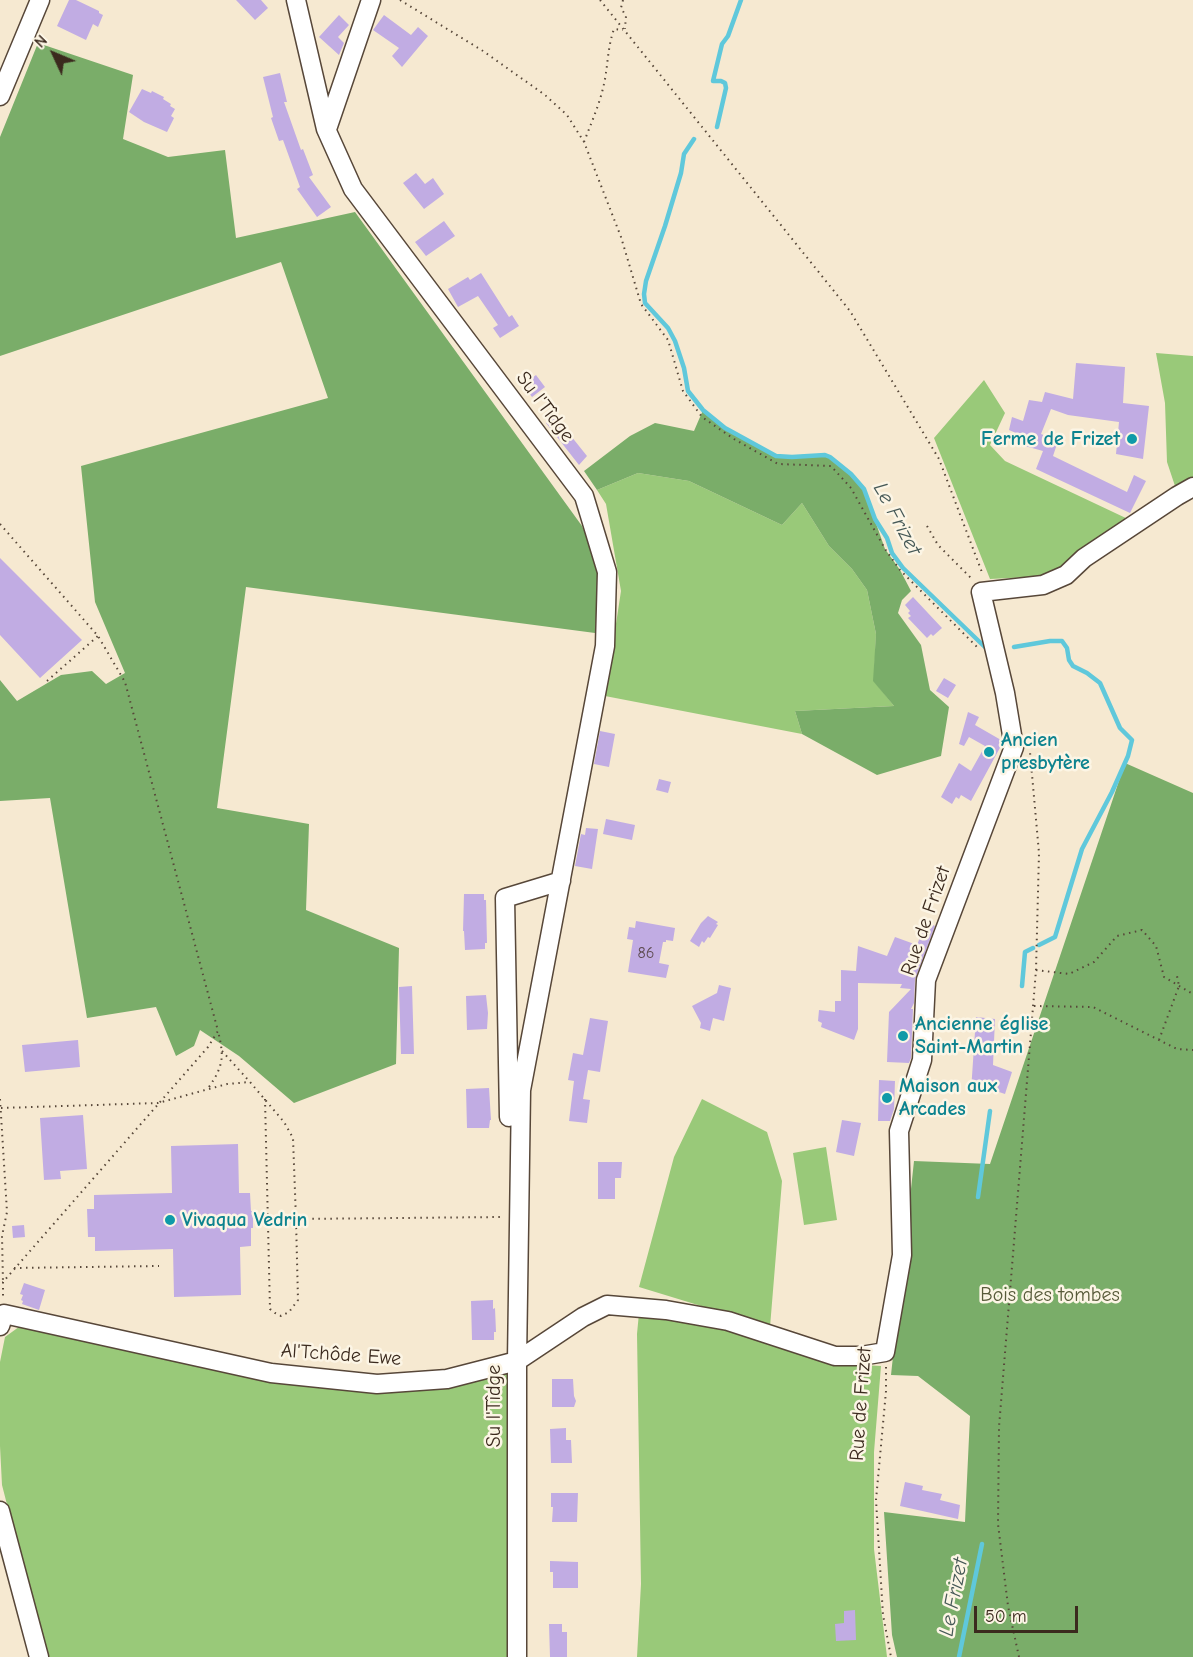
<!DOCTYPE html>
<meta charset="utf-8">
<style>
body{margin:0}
#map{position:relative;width:1193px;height:1657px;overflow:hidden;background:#f6e9d1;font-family:"Comic Neue",sans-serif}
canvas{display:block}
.north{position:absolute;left:24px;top:24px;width:60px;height:60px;-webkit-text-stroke:4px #fcf5e5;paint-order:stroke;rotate:314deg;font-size:16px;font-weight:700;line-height:24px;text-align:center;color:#3b2a1e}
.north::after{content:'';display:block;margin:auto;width:21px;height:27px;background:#3b2a1e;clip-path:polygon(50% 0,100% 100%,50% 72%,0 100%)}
.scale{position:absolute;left:974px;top:1606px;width:104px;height:27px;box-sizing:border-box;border:3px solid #3b2a1e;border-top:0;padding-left:8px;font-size:18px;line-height:21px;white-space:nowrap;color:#3b2a1e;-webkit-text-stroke:4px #fcf5e5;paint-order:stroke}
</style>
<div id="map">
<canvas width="1193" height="1657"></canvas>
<div class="north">N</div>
<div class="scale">50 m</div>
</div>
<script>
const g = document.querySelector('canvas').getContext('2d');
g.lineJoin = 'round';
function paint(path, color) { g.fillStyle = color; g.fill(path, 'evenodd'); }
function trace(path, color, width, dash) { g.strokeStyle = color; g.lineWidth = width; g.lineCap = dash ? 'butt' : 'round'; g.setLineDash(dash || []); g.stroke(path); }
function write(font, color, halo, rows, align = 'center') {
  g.font = font + ' "Comic Neue",sans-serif'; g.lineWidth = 5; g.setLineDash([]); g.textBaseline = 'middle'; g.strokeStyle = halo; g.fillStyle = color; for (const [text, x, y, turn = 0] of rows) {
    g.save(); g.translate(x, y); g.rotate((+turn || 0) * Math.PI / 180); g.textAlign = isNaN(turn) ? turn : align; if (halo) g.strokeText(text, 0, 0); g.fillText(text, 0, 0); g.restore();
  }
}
paint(new Path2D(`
 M1156 353 1193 356V481L1176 489 1167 462 1165 403Z
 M984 380 1005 413 990 445 1005 461 1130 520 1050 576 990 579 934 438Z
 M638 473 689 481 782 525 802 503 829 546 852 569 867 590 876 634 874 681 894 706 795 711 802 734 605 696 621 591 606 504 597 490Z
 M702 1099 767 1132 782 1181 770 1327 639 1287 674 1157Z
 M826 1147 837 1220 804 1225 793 1153Z
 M639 1313 690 1317 844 1364 881 1366 874 1452V1549L887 1657H637L641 1584 637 1334Z
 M23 1324 312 1382 507 1373 514 1380 511 1657H46L2 1485 0 1446V1362L5 1337Z`), '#99c979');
paint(new Path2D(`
 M38 43 133 75 123 139 168 157 225 150 236 238 355 212 582 526 601 568 595 633 246 587 217 808 309 824 306 910 399 948 396 1064 294 1103 239 1056 200 1030 194 1046 176 1056 156 1007 87 1018 50 798 0 801V680L17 701 61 675 92 671 106 684 125 673 95 602 81 466 328 398 281 262 0 356V137Z
 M703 410 725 428 776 456 792 457 825 455 830 457 849 472 864 489 885 549 900 570 911 591 902 600 898 613 921 645 930 690 949 707 941 756 877 775 802 734 795 711 894 706 873 681 876 634 867 590 852 569 829 546 802 503 782 525 689 481 638 473 597 490 584 471 630 436 655 423 694 431Z
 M1125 763 1193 793V1657H897L892 1635 884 1512 965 1522 970 1416 918 1376 891 1375 914 1161 990 1164Z`), '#7aad69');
trace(new Path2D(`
 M717 127 726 88 725 83 721 81H713L722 44 728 36 741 0
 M694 139 684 154 681 173 665 226 646 281 644 294 645 303 668 328 675 341 684 368 688 391 703 410 725 428 776 456 792 457 825 455 830 457 851 474 864 489 875 519 887 538 892 553 903 568 988 650
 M1014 647 1050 641H1062L1067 648 1069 660 1073 666 1087 673 1100 683 1120 728 1132 740 1128 756 1112 792 1082 849 1055 937 1039 945
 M1022 986 1025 952 1033 948
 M978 1197 990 1111
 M959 1657 982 1544`), '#5fc8db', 4.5);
paint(new Path2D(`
 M69 0H76L99 11V13L103 15 98 27 93 24 86 40 57 26Z
 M236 0H261L268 8 255 20Z
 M339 15 349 25 338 37 344 43 339 55 319 37Z
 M384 15 411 35 418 27 428 36 402 67 392 56 399 48 373 30Z
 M280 73 287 102H284L301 150 303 149 313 175 309 177 331 207 317 217 297 189 300 187 283 140 279 141 271 118 273 117 263 77Z
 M142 89 151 93 152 91 164 97 163 99 171 104 170 106 175 109 171 116 174 118 167 132 144 122 129 112Z
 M416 173 425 184 433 178 444 194 424 209 403 183Z
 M444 221 455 236 426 256 415 242Z
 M481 273 509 317 512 315 519 326 500 338 493 328 498 325 478 296 458 307 448 289 468 277 470 280Z
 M1076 363 1125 367 1123 403 1149 406 1143 459 1116 454 1119 422 1068 415 1051 409 1041 434 1058 441 1053 456 1127 492 1134 475 1146 481 1130 513 1036 469 1043 451 1014 443 1016 433 1009 430 1012 417 1023 421 1029 400 1042 402 1045 392 1073 399Z
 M536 375 545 387 532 397 523 385Z
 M555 416 587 456 579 465 546 423Z
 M0 558 82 640 40 678 0 635Z
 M913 597 942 628 933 636 931 634 927 638 908 618 911 616 908 613 910 611 905 605Z
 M944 678 956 685 948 698 936 691Z
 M968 712 979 717 975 725 1001 740 1002 744 971 801 961 795 959 799 956 797 952 804 941 797 959 763 971 771 985 746 969 737 964 746 959 744Z
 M600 731 615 734 609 767 594 764Z
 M659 779 671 782 668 793 656 790Z
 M606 819 635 825 632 840 603 834Z
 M586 828 598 829 592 869 575 866 581 834 585 835Z
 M464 894H484V900H486L487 943H485V949L465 950 464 931H463Z
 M708 916 718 922 716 924 718 925 710 938 708 937 704 943 702 941 699 947 690 941 701 923Z
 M636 921 675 928 673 941 666 940V942H663L659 963 669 965 666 978 628 972 633 940 627 939 629 927 635 928Z
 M926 922 935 926 915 979 914 1003 911 1009H913L911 1058 909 1063 887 1062 889 1012 911 989 900 988 902 984 858 983V1029L854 1040 821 1027 822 1023 818 1021 819 1010 835 1012V1001H841V970L856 971 858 946 887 956 895 937 917 945Z
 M719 985 731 988 724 1021 713 1018 710 1031 700 1028 701 1023 692 1006 717 993Z
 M412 986 414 1054H401L399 987Z
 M486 995 488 1013 487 1029 467 1030 466 996Z
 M976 1017 995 1019 993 1065 1012 1072 1005 1094 990 1089V1092L971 1091Z
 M590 1018 608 1021 600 1072 588 1070 583 1099 590 1100 587 1123 569 1121 574 1081 568 1080 573 1053 583 1055Z
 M78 1040 80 1067 25 1072 22 1045Z
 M879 1080 895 1081 894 1109 890 1121H878Z
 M489 1088 491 1120H490L489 1128H467L466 1089Z
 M83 1115 87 1169 60 1171 61 1179 44 1180 40 1118Z
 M842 1120 861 1123 854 1156 836 1152Z
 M238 1144 239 1193H250L251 1211H253V1228H251V1246L240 1247 241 1295 174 1297 173 1249 95 1251V1237H88L87 1209H94V1195L172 1193 171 1146Z
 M598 1162H622L621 1178H615V1199H598Z
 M24 1225 25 1237 13 1238 12 1226Z
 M24 1283 45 1290 39 1310 22 1304 23 1301 21 1300 23 1295 20 1294Z
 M493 1300V1309L495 1308 496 1332H494V1340H472L471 1301Z
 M552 1379H573L574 1396 576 1401 574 1407H552Z
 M566 1428V1440H571L572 1463H551L550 1429Z
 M905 1482 923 1486 922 1490 942 1494 940 1500 960 1505 958 1519 900 1506Z
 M551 1493H578L577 1522H552L553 1507H551Z
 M550 1561 578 1562V1588H553V1572H550Z
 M855 1610 856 1640 836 1641 835 1624 844 1623V1611Z
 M549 1624H562V1632H567V1657H550Z`), '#c1ace3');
const minor = new Path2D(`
 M296 0 326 129 353 189 584 496 607 572 605 646 521 1090 517 1361V1657
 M0 96 40 0
 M327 129 371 0
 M509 1117 505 898 561 881
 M0 1326 4 1314 271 1373 377 1384 447 1379 517 1361 583 1317 607 1305 666 1310 728 1321 835 1356H861L885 1352 902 1255 899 1131 922 1060 926 980 1014 747 1005 693 981 592 1043 585 1066 575 1084 558 1177 496 1193 487
 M0 1511 39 1657`);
trace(minor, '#574739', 21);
trace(new Path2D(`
 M400 0 483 51 545 95 567 115 584 142 621 237 641 304 668 340 683 391 702 417 734 439 778 464 831 466 851 488 885 549 900 570 977 647
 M600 0 850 311 939 459 983 575
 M623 0 621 8 626 16 625 29
 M584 142C592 121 601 101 605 79 608 62 608 46 614 29L623 30
 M0 524 98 636 125 682 218 1031 208 1047 3 1282V1299
 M927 526 938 545 973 580
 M47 681 98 636
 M1036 970 1069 974 1094 962 1117 936 1142 930 1156 946 1164 977 1193 994
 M1034 1006 1093 1007 1177 1049 1193 1050
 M1159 1040 1179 986 1177 976
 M222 1051 250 1082
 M209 1087C224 1065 224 1056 218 1031
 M0 1099 7 1212 2 1236 3 1282
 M265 1099 270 1309 275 1313 281 1316 289 1312 298 1300 296 1220
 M1 1108 158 1103 227 1084 250 1082 284 1122 293 1138 296 1219 502 1217
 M14 1268 159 1266
 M886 1367V1391L876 1500 883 1615 891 1657
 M1019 1657 1008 1606 998 1524 999 1427 1036 970 1039 853 1030 752`), '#574739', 2, [1.5, 4.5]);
trace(minor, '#fff', 18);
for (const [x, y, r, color] of [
 [1132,439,6,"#0f9aa8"],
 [989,752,6,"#0f9aa8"],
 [903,1036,6,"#0f9aa8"],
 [887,1098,6,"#0f9aa8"],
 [170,1220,6,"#0f9aa8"]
]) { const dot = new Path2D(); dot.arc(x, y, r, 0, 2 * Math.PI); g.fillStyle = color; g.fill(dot); trace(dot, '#fcf5e5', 2); }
write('16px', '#5c4a4f', null, [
 ["86",646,953]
]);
write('20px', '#3b2a1e', '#fcf5e5', [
 ["Su l'Tîdge",545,407,53],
 ["Rue de Frizet",926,921,-71],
 ["Al'Tchôde Ewe",341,1355,4],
 ["Rue de Frizet",861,1404,-86],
 ["Su l'Tîdge",494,1406,-90]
]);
write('bold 20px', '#0d838f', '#fcf5e5', [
 ["Ferme de Frizet",1120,439,"right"],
 ["Ancien",1001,740],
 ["presbytère",1001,763],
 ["Ancienne église",915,1024],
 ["Saint-Martin",915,1047],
 ["Maison aux",899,1086],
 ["Arcades",899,1109],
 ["Vivaqua Vedrin",182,1220]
], 'left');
write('20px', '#575a39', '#fcf5e5', [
 ["Bois des tombes",1050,1295]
]);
write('italic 21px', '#465957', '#fcf5e5', [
 ["Le Frizet",897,519,62],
 ["Le Frizet",954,1597,-79]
]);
</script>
